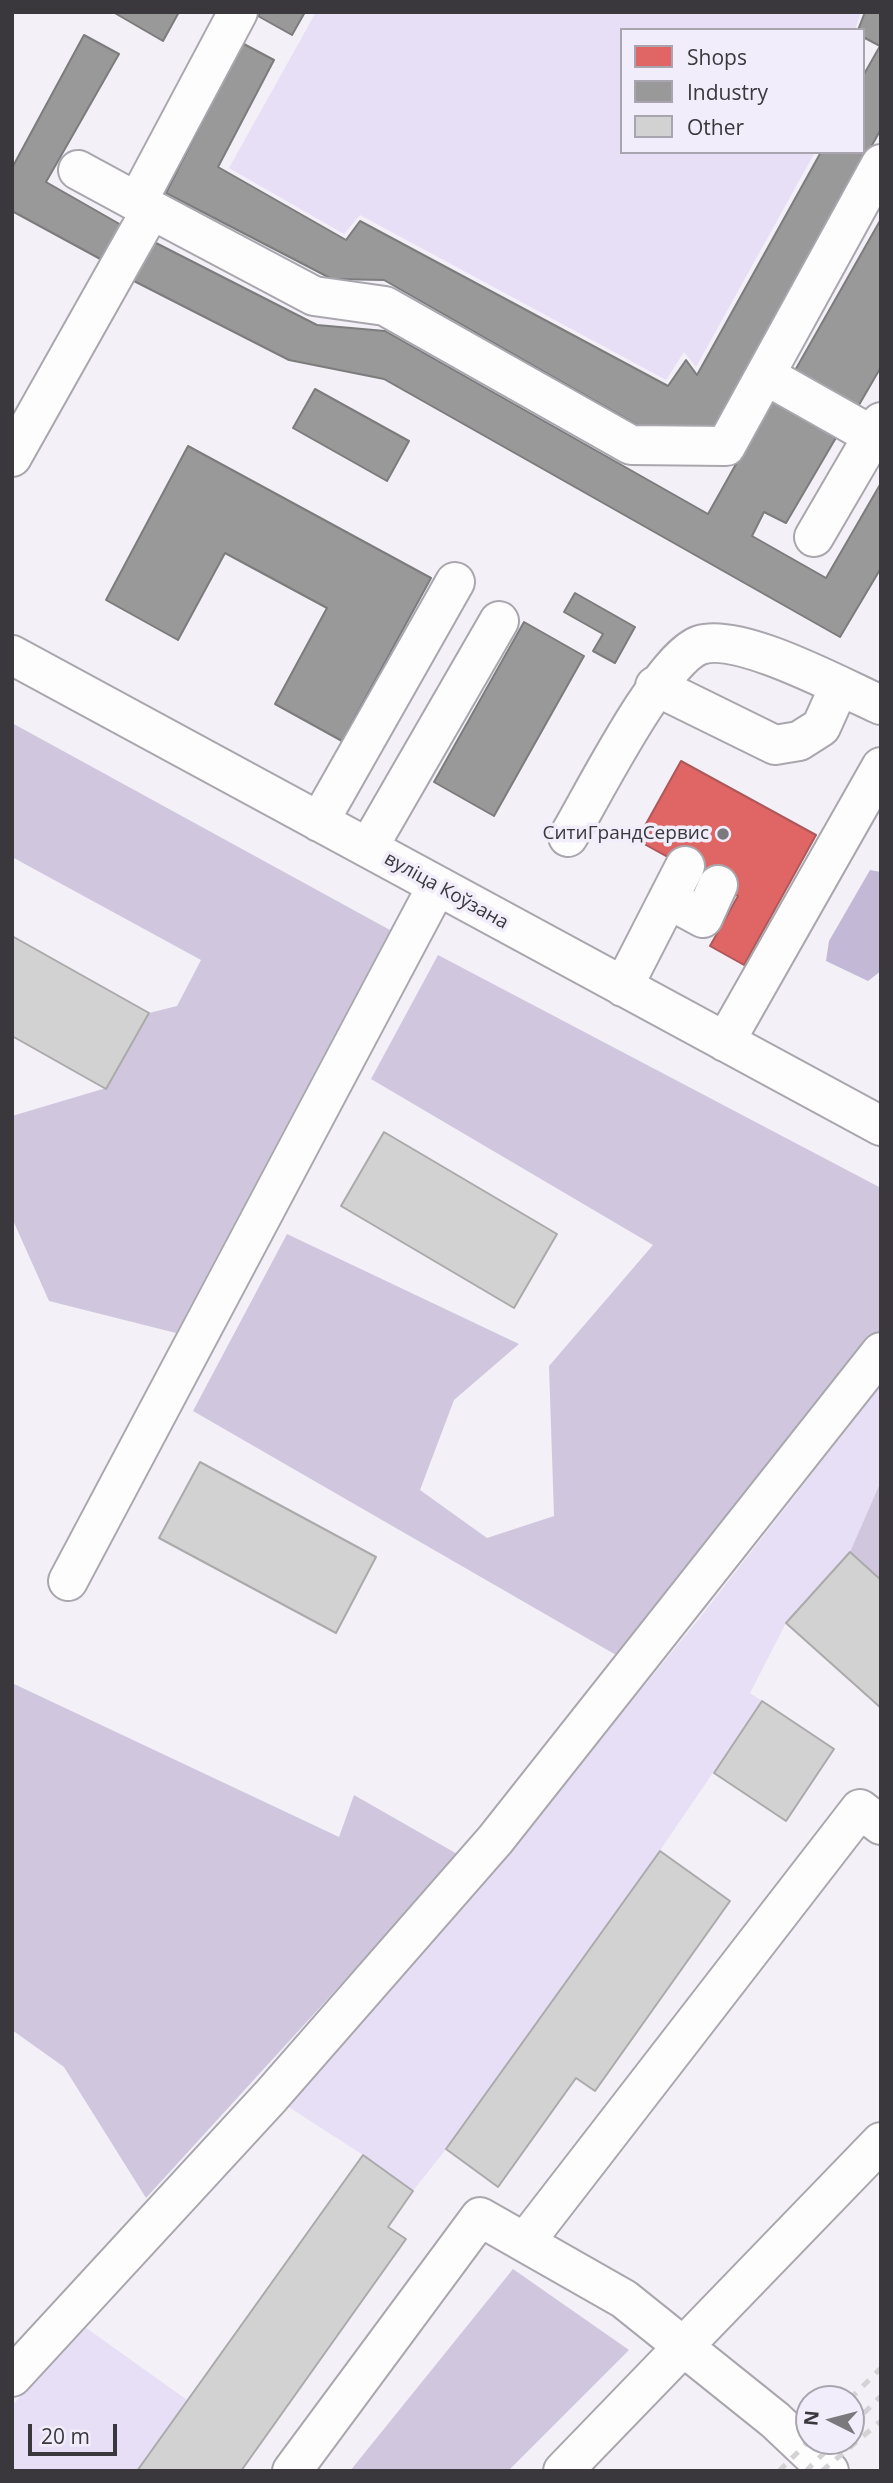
<!DOCTYPE html>
<meta charset="utf-8">
<style>
body{margin:0}
#map{position:relative;width:893px;height:2483px;overflow:hidden;background:#f3f0f7;font-family:"Open Sans",sans-serif}
canvas{display:block}
.frame{position:absolute;inset:0;border:14px solid #3a383d;pointer-events:none}
.legend{position:absolute;left:620px;top:28px;width:245px;height:126px;box-sizing:border-box;background:#f2edfa;border:2px solid #a8a5ae;margin:0;padding:9px 12px;list-style:none;font-size:21px;color:#3a383d}
.legend li{display:flex;align-items:center;gap:14px;height:35px}
.legend b{width:35px;border:2px solid #a8a5ae}
.north{position:absolute;left:795px;top:2385px;width:70px;height:70px;box-sizing:border-box;background:#f2edfa;border:2px solid #a8a5ae;border-radius:50%;rotate:276deg;font-size:19px;font-weight:700;line-height:28px;text-align:center;color:#3a383d}
.north::after{content:'';display:block;margin:auto;width:24px;height:32px;background:#7b787e;clip-path:polygon(50% 0,100% 100%,50% 72%,0 100%)}
.scale{position:absolute;left:28px;top:2424px;width:89px;height:32px;box-sizing:border-box;border:4px solid #3a383d;border-top:0;padding-left:9px;font-size:21px;line-height:24px;white-space:nowrap;color:#3a383d;-webkit-text-stroke:5px #f2edfa;paint-order:stroke}
</style>
<div id="map">
<canvas width="893" height="2483"></canvas>
<div class="frame"></div>
<ul class="legend">
<li><b style="height:19px;background:#e06666"></b>Shops</li>
<li><b style="height:19px;background:#999"></b>Industry</li>
<li><b style="height:19px;background:#d3d2d3"></b>Other</li>
</ul>
<div class="north">N</div>
<div class="scale">20 m</div>
</div>
<script>
const g = document.querySelector('canvas').getContext('2d');
g.lineJoin = 'round';
function paint(path, color) { g.fillStyle = color; g.fill(path, 'evenodd'); }
function trace(path, color, width, dash) { g.strokeStyle = color; g.lineWidth = width; g.lineCap = dash ? 'butt' : 'round'; g.setLineDash(dash || []); g.stroke(path); }
function write(font, color, halo, rows, align = 'center') {
  g.font = font + ' "Open Sans",sans-serif'; g.lineWidth = 7; g.setLineDash([]); g.textBaseline = 'middle'; g.strokeStyle = halo; g.fillStyle = color; for (const [text, x, y, turn = 0] of rows) {
    g.save(); g.translate(x, y); g.rotate((+turn || 0) * Math.PI / 180); g.textAlign = isNaN(turn) ? turn : align; if (halo) g.strokeText(text, 0, 0); g.fillText(text, 0, 0); g.restore();
  }
}
paint(new Path2D(`
 M316 12H861L855 30H622V152H815L696 367 684 352 666 380 360 215 344 234 229 168Z
 M881 1385V1481L850 1552 786 1623 750 1693 762 1701 650 1865 446 2149 413 2191 363 2155 284 2104 558 1791 698 1620Z
 M82 2325 187 2400 137 2471H12V2406Z`), '#e7dff5');
paint(new Path2D(`
 M12 723 390 930 176 1333 49 1301 12 1218V1116L106 1088 149 1013 177 1006 201 960 12 857Z
 M438 955 881 1188V1328L623 1659 193 1411 287 1234 519 1344 454 1400 420 1490 487 1538 554 1516 549 1366 653 1245 371 1079Z
 M881 1481V1580L850 1552Z
 M12 1683 339 1837 354 1795 459 1855 146 2198 64 2067 12 2030Z
 M513 2269 629 2350 508 2471H350Z`), '#d0c7df');
paint(new Path2D(`
 M870 870 881 872V971L868 981 826 961 829 941Z`), '#c3b9d6');
const shops = new Path2D(`
 M681 761 816 835 744 965 710 946 738 896 637 840Z`);
paint(shops, '#e06666');
trace(shops, '#ae585a', 2);
const industry = new Path2D(`
 M113 12H179L163 41Z
 M260 12H305L292 35 258 16Z
 M865 12H881V129L716 427 639 426 384 280 332 279 166 193 242 43 274 60 218 167 346 240 360 221 668 386 686 360 697 375 821 152H863V76L880 46 863 37V30H858Z
 M84 35 119 54 46 182 123 226 104 261 12 211V168Z
 M881 219V367L856 410 793 374Z
 M154 242 317 325 385 331 708 514 772 400 837 436 786 523 764 512 752 536 826 578 881 483V568L840 637 384 379 289 360 130 279Z
 M315 389 409 441 387 481 293 428Z
 M188 446 431 578 342 741 275 704 327 608 225 553 178 640 106 600Z
 M575 593 635 627 615 663 593 651 603 634 564 612Z
 M524 622 584 656 494 816 434 782Z`);
paint(industry, '#999');
trace(industry, '#7c7c7d', 2);
const building = new Path2D(`
 M12 936 149 1013 106 1089 12 1036Z
 M384 1132 557 1234 514 1308 341 1206Z
 M200 1462 376 1557 336 1633 159 1538Z
 M850 1552 881 1580V1708L786 1623Z
 M762 1701 834 1749 786 1821 714 1773Z
 M660 1851 730 1901 595 2091 576 2078 498 2187 446 2149Z
 M363 2155 413 2191 388 2227 406 2239 241 2471H137Z`);
paint(building, '#d3d2d3');
trace(building, '#abaaab', 2);
const minor = new Path2D(`
 M238 12 137 202 314 296 385 306 631 445 726 446 881 164
 M78 170 137 202
 M765 375 873 436
 M12 457 151 210
 M814 537 881 422
 M12 655 881 1126
 M655 686 775 745 799 741 821 727 839 687
 M319 822 455 582
 M568 837C592 797 661 658 700 645 740 632 842 688 881 705
 M368 848 499 621
 M668 899 703 918 718 885
 M623 987 685 866
 M725 1042 881 767
 M68 1581 437 886
 M525 2242 860 1809 881 1825
 M12 2377 271 2096 495 1840 881 1352
 M292 2471 480 2217 624 2299 775 2420 829 2471
 M563 2471 881 2142`);
trace(minor, '#a9a7ad', 42);
trace(minor, '#fdfdfe', 38);
trace(new Path2D(`
 M850 2399 881 2368
 M851 2426 881 2396
 M779 2471 809 2441
 M806 2471 836 2441
 M822 2471 881 2421`), '#d3d2d4', 5, [9, 9]);
for (const [x, y, r, color] of [
 [723,834,7,"#7b787e"]
]) { const dot = new Path2D(); dot.arc(x, y, r, 0, 2 * Math.PI); g.fillStyle = color; g.fill(dot); trace(dot, '#f2edfa', 2.5); }
write('19px', '#3a383d', '#f2edfa', [
 ["СитиГрандСервис",709,834]
], 'right');
write('19px', '#3a383d', '#f2edfa', [
 ["вуліца Коўзана",446,891,29]
]);
</script>
